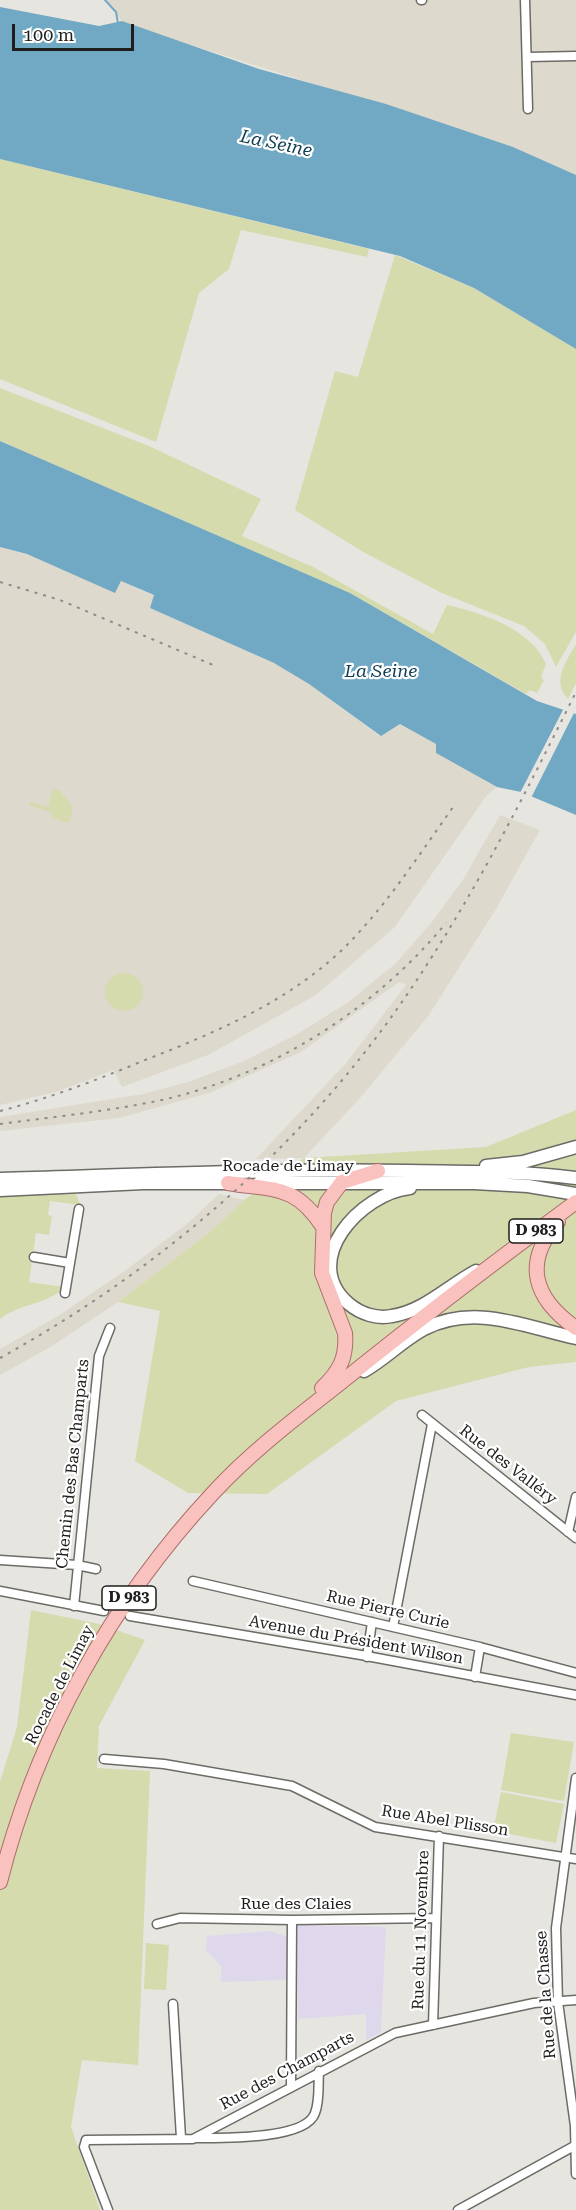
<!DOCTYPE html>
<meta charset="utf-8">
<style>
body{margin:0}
#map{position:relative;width:576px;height:2210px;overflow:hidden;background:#e7e5e0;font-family:"Roboto Serif",serif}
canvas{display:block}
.scale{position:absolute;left:12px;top:24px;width:122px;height:27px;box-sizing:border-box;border:3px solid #1f1e1d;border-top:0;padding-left:8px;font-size:18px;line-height:21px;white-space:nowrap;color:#1f1e1d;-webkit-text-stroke:4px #fff;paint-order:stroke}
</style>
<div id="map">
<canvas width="576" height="2210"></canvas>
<div class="scale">100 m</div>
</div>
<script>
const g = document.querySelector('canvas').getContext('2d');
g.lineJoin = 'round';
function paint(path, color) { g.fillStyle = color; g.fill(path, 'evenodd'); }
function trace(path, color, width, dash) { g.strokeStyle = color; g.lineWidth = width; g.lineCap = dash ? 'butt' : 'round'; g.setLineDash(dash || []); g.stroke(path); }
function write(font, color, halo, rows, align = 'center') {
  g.font = font + ' "Roboto Serif",serif'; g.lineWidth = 4.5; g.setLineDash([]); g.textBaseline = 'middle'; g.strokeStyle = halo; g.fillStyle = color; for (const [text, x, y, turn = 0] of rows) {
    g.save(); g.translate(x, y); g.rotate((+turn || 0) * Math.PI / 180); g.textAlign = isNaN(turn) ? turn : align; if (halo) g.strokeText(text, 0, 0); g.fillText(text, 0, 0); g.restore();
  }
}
paint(new Path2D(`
 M105 0H576V175L513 147 147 31 122 21Z
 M0 547 27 554 116 592 121 581 154 596 150 608 274 663 309 684 380 736 400 724 436 744V753L497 787 487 795 395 927 316 995 208 1055 122 1087 114 1070 56 1092 0 1105Z
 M500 815 540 830 496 909 429 1015 360 1098 304 1158 256 1159 347 1062 406 985 399 982 301 1052 209 1093 119 1118 0 1131V1117L143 1094 188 1082 244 1061 299 1033 347 1003 395 964 432 922 464 878Z
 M219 1194 244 1200 210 1232 118 1302 52 1346 0 1375V1349L58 1316 126 1270 188 1223Z`), '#ddd9cd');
paint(new Path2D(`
 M297 1925 386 1927 381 2032 366 2040V2014L298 2019Z
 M269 1931 288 1937 287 1980 221 1982V1966L206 1950 207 1936Z`), '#dfd8ed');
paint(new Path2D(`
 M0 159 369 249 367 257 241 230 229 269 199 293 156 442 0 379Z
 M395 255 474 288 576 349V632L556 667 545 644 524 626 442 593 365 553 295 510 335 371 358 377Z
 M0 388 149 446 261 499 242 536 313 567 433 634 447 605C483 613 531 629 546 664L541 677 544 680 537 693 530 690 526 694 350 593 0 441Z
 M576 644V683L568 699C551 681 566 662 576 644Z
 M53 788 60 791 73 807 69 823 52 818 53 813 29 805 30 802 48 807Z
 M105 992a19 19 0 1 1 38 0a19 19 0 1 1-38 0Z
 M576 1110V1362L529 1367 396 1401 267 1494 188 1493 135 1461 160 1311 118 1302 210 1232 244 1200 304 1158 486 1147Z
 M76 1194 80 1205 50 1201 48 1215 52 1216 49 1235 36 1233 29 1282 63 1287 61 1291C39 1306 22 1303 0 1319V1195Z
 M31 1610 99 1624 145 1640 99 1726 97 1768 150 1771 138 2065 82 2060 71 2127 100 2210H0V1782L17 1727Z
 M511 1733 574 1742 564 1801 501 1790Z
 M501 1792 564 1804 556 1843 493 1831Z
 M146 1943 169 1945 166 1990 144 1989Z`), '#d5dbad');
paint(new Path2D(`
 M0 7 99 26 122 21 259 69 386 104 513 147 576 175V349L474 288 400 256 0 159Z
 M0 441 350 593 537 701 576 714V815L521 792 497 787 436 753V744L400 724 381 736 309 684 274 663 150 608 154 595 121 581 115 593 27 554 0 547Z`), '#71a8c3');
paint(new Path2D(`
 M564 708 575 711 530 800 519 795Z`), '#e7e5e0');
trace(new Path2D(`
 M105 0 116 12 118 23`), '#71a8c3', 2);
const street = new Path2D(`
 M421 0H422
 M525 0 528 109
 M528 57 576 56
 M34 1257 70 1263
 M65 1293 79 1209
 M422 1415 576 1538
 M568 1532 576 1497
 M0 1560 77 1565 96 1569
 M193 1581 480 1647 576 1673
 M0 1591 104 1611
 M74 1606 99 1356 110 1328
 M130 1616 361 1655 576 1695
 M393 1627 432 1424
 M367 1657 372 1622
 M475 1677 480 1647
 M104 1759 164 1764 292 1786 375 1827 576 1859
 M576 1778 556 1928 558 2002 575 2126 576 2174
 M157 1924 180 1918 292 1920 436 1918
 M173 2004 181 2138
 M433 2025 439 1836
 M291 2085 292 1920
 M196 2138C221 2138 306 2140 315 2113 320 2101 318 2084 319 2071
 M108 2210 84 2147 86 2140 193 2139 395 2033 534 2003 576 2000
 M458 2210 576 2145`);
const secondary = new Path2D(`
 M486 1166 523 1162 576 1147
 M0 1179C136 1175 272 1169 408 1171 464 1172 520 1171 576 1178
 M259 1183H474L528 1186 576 1194
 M410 1188C361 1193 298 1261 349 1304 361 1314 377 1319 392 1316 424 1311 448 1286 476 1271
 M0 1190 143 1183H236
 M364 1371C385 1359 402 1341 424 1329 475 1303 525 1327 576 1338`);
const primary = new Path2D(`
 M228 1183C275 1191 295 1184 323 1227
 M558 1222C522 1263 534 1299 576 1328
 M322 1388C340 1371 347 1357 345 1333L322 1273 324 1213 327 1202 342 1182 378 1171
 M0 1882C37 1736 111 1602 214 1492 252 1451 296 1418 339 1384 417 1321 496 1261 576 1202`);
trace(street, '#6c6b66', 11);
trace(secondary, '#6c6b66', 15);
trace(primary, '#ab6e6b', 16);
trace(street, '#fff', 8);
trace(secondary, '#fff', 12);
trace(primary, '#fac2bf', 14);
trace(new Path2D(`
 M0 582 60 600 213 665
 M0 1111C50 1098 97 1080 145 1060 215 1033 287 1002 342 950 386 907 420 853 456 803
 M0 1124C54 1117 109 1111 162 1100 272 1075 375 1009 446 923
 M0 1358C158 1271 304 1146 406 996 472 900 524 796 576 692`), '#8d8b88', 2, [3, 6]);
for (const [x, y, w] of [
 [536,1231,54],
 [129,1598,54]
]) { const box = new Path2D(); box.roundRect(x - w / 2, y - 12, w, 24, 4.5); g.fillStyle = '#fff'; g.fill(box); trace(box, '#1f1e1d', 1.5); }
write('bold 15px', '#1f1e1d', null, [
 ["D 983",536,1231],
 ["D 983",129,1598]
]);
write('16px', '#1f1e1d', '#fff', [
 ["Rocade de Limay",288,1166],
 ["Chemin des Bas Champarts",73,1464,-84],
 ["Rue des Valléry",508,1465,38],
 ["Rue Pierre Curie",388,1610,13],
 ["Avenue du Président Wilson",356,1640,10],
 ["Rocade de Limay",60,1685,-63],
 ["Rue Abel Plisson",445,1821,9],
 ["Rue des Claies",296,1904],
 ["Rue du 11 Novembre",421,1930,-88],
 ["Rue de la Chasse",546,1995,-94],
 ["Rue des Champarts",287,2071,-28]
]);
write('italic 18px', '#0e3d51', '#fff', [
 ["La Seine",276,144,12],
 ["La Seine",381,672]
]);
</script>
